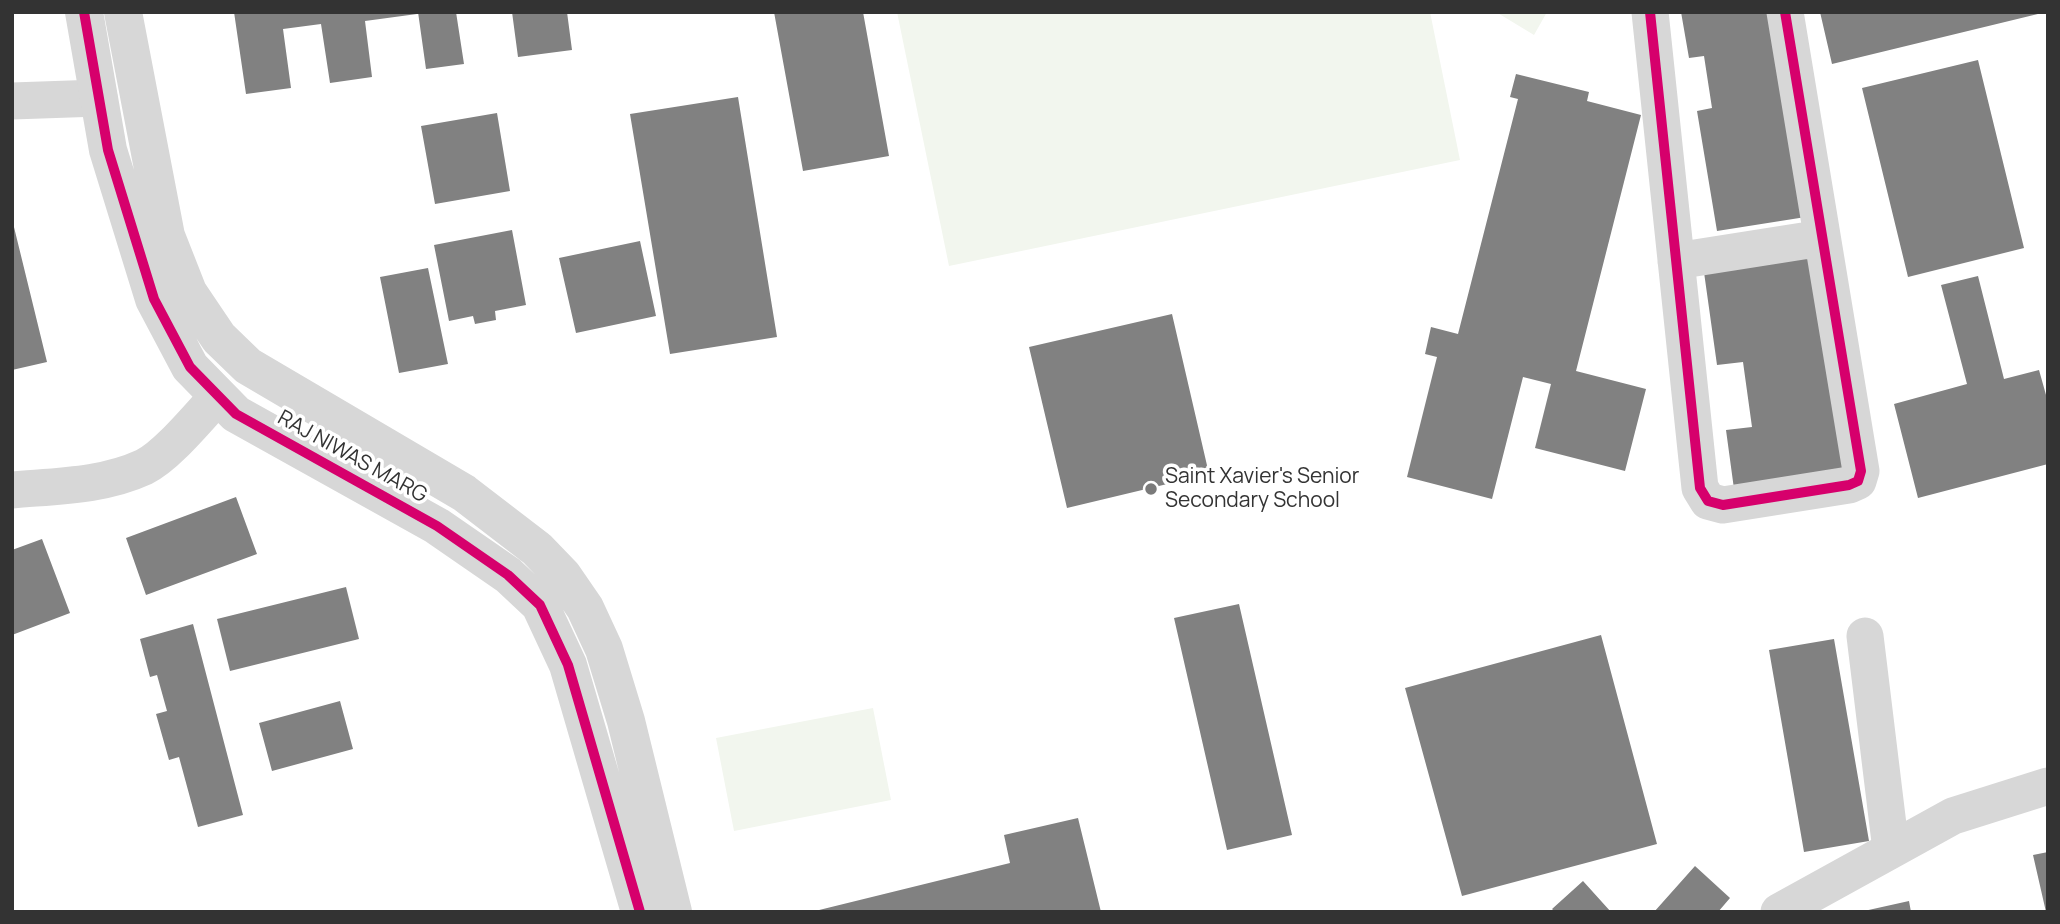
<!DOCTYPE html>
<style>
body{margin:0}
#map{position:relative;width:2060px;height:924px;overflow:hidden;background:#fff;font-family:Manrope,sans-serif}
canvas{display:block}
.frame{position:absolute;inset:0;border:14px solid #333;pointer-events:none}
</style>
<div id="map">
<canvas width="2060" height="924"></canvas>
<div class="frame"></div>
</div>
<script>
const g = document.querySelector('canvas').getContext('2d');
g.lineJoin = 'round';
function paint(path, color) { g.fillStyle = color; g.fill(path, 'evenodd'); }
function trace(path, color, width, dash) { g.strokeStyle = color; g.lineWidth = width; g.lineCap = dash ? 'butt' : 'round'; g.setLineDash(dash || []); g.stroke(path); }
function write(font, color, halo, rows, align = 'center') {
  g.font = font + ' Manrope,sans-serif'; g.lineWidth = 7; g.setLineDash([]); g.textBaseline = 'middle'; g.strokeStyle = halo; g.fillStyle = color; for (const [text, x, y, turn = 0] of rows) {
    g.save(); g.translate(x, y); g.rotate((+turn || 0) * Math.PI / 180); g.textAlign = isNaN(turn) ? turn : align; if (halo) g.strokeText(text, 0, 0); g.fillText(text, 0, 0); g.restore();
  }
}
paint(new Path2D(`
 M897 12H1430L1460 160 949 266Z
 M1496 12H1547L1534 35Z
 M873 708 891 800 734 831 716 738Z`), '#f2f6ee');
paint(new Path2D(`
 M234 12H417V14L365 21 372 77 330 83 321 24 283 29 291 88 246 94Z
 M418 12H456L464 64 426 69Z
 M512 12H567L572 50 518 57Z
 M774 12H863L889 156 803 171Z
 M1681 12H1779L1812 216 1717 231 1697 111 1712 108 1704 56 1689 58Z
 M1820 12H2042V13L1832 64Z
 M1978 60 2024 248 1908 277 1862 88Z
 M1516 74 1589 92 1587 101 1641 115 1576 371 1646 389 1625 471 1535 448 1551 384 1523 377 1492 499 1407 477 1437 357 1425 354 1431 327 1458 334 1518 99 1510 97Z
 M738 97 777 337 670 354 630 114Z
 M497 113 510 191 435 204 421 126Z
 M13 223 47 362 12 370V224Z
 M512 230 526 305 495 311 496 320 475 324 473 316 449 321 434 245Z
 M640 241 656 316 576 333 559 258Z
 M1813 243 1845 474 1734 489 1726 430 1752 427 1743 362 1717 365 1702 258Z
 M428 268 448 364 399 373 380 277Z
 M1978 276 2004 379 2039 370 2048 402V464L1918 498 1894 404 1967 384 1941 285Z
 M1172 314 1209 474 1067 508 1029 347Z
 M236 497 257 554 146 595 126 538Z
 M42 539 70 613 12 635V550Z
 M346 587 359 639 230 671 217 619Z
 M1239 604 1292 835 1227 850 1174 618Z
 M193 624 243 815 198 827 179 757 169 760 156 714 167 711 157 675 150 677 140 639Z
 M1601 635 1657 844 1462 896 1405 688Z
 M1834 639 1869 841 1804 852 1769 650Z
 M340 701 353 749 272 771 259 723Z
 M1078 818 1101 912H811L1010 863 1004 835Z
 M2048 852V912H2046L2033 855Z
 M1695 866 1730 898 1718 912H1654Z
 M1583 881 1611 912H1555L1552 909Z
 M1909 901 1911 912H1865L1864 911Z`), '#818181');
trace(new Path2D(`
 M1650 12 1700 488 1708 501 1723 505 1849 485 1858 481 1861 471 1785 12
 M12 101 99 98
 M1676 261 1822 238
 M12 490C57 486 103 486 144 467 167 456 200 415 218 396
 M1865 636 1891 850
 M1779 912 1953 816 2048 786`), '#d7d7d7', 37);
trace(new Path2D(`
 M84 12 108 150 154 299 190 367 236 414 437 526 508 575 540 605 568 665 640 912
 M123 12 166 236 188 292 219 338 248 366 464 493 537 549 563 576 585 608 604 649 626 721 673 912`), '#d7d7d7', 38);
trace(new Path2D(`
 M84 12 108 150 154 299 190 367 236 414 437 526 508 575 540 605 568 665 640 912
 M1650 12 1700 488 1708 501 1723 505 1849 485 1858 481 1861 471 1785 12`), '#d6006c', 10);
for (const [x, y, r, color] of [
 [1151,489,7,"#7a7a7a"]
]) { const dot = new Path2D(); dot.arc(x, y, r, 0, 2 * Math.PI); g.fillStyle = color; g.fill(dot); trace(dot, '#fff', 2.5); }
write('21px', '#333', '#fff', [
 ["RAJ NIWAS MARG",352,457,29]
]);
write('21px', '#333', '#fff', [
 ["Saint Xavier's Senior",1165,477],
 ["Secondary School",1165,501]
], 'left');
</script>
